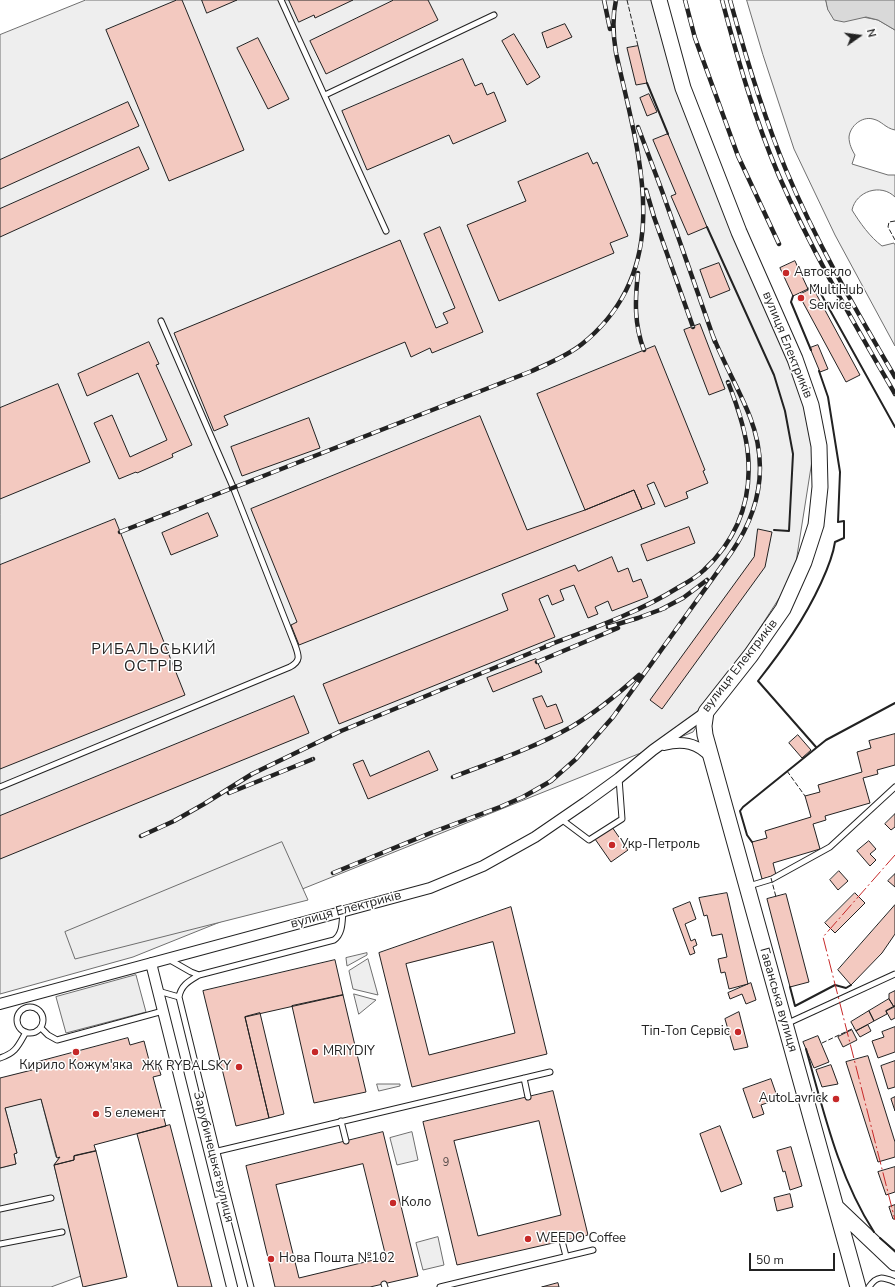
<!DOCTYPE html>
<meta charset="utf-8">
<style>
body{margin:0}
#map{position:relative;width:895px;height:1287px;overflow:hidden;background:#fff;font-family:"Nunito Sans",sans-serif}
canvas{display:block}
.north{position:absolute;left:839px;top:16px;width:40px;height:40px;-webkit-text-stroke:3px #fff;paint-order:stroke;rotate:76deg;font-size:11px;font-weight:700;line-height:16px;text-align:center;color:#222}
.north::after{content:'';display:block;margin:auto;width:14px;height:18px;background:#222;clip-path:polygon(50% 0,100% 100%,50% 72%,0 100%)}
.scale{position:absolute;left:749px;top:1253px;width:86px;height:18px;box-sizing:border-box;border:2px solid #222;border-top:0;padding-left:5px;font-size:12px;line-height:14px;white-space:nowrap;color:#222;-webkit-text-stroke:3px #fff;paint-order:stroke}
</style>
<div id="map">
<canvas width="895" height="1287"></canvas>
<div class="north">N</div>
<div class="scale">50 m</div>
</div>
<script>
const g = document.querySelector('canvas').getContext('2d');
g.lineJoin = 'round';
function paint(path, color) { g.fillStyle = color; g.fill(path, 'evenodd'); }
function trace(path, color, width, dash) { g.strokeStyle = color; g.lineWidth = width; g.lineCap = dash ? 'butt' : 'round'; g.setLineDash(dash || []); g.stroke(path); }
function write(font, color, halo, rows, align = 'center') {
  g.font = font + ' "Nunito Sans",sans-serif'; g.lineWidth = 3; g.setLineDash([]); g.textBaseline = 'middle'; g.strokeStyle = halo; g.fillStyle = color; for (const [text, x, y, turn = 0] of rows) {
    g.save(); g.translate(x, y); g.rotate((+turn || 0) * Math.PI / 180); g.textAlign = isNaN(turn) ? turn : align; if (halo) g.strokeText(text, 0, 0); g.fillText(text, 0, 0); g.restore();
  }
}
const green = new Path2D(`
 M86 0H651L817 429 794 575 693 732 133 957 0 994V35Z
 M747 0H826L828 10 878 20 895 30V130C885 128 882 121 873 119 862 116 850 126 849 137 849 144 852 150 855 155L852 164 888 175H895V197C881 183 856 191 852 210 860 223 870 237 882 246L894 243 895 245V346L835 235 794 149 763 55Z
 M367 953V955L347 966 346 958Z
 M368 959 378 995 353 989 349 971Z
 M354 994 376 1000 359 1014Z
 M377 1084H400V1086L379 1091Z
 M412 1132 418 1160 397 1165 390 1138Z
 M438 1237 444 1265 423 1270 416 1243Z`);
paint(green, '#eee');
trace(green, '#6f6f6f', 1);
const parking = new Path2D(`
 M282 842 308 900 75 959 65 932Z
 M136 975 146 1012 66 1033 56 997Z
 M41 1099 56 1157H60L54 1165 81 1276 51 1287H0V1168L16 1164 14 1154 17 1153 5 1108Z`);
paint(parking, '#ededed');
trace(parking, '#6f6f6f', 1);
const water = new Path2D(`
 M826 0H895V30L878 20 866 17 844 22 834 20 828 10Z`);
paint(water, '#d9d9d9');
trace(water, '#6f6f6f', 1);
const building = new Path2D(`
 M177 0H182L244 150 169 181 106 30Z
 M202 0H237L207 13Z
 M289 0H353L315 18 314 15 299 22Z
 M394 0H428L438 20 326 74 310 41Z
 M565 24 572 37 547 48 542 33Z
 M514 34 540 77 527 85 502 41Z
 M258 38 289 99 268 109 237 48Z
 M638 46 647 83 636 85 627 48Z
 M463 59 475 86 482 83 487 95 494 92 506 121 453 144 449 135 367 170 342 111Z
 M649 94 657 112 647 116 640 98Z
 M128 102 139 126 0 189V160Z
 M668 134 707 227 688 235 671 196 676 194 653 140Z
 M139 147 149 169 0 237V209Z
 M588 153 593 164 597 162 628 236 610 243 614 253 499 301 467 225 526 201 518 182Z
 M440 227 483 332 432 353 430 348 411 357 405 342 224 416 228 425 214 431 174 333 400 240 436 328 448 323 443 313 455 308 424 234Z
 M795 261 808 289 793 296 780 268Z
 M719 263 730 290 710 298 700 270Z
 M813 288 860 375 846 382 799 295Z
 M700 324 725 389 709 395 684 330Z
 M149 342 159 364 156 365 192 445 172 454 173 457 137 473 136 472 119 479 94 423 112 415 130 457 167 440 138 373 87 396 78 374Z
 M818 345 828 369 820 372 810 348Z
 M655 346 705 470 703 471 708 483 686 492 688 498 665 507 654 482 647 485 655 504 642 509 634 490 585 510 537 394Z
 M58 384 90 462 0 499V408Z
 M480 416 527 530 585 510 634 490 642 509 299 645 291 625 297 622 251 509Z
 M309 418 320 448 242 476 231 447Z
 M208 513 218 536 171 555 162 533Z
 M115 519 185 695 0 769V565Z
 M689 527 695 543 647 561 641 545Z
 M758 529 772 532 765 567 662 709 650 700 754 557Z
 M612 557 618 572 628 568 633 582 641 579 648 597 612 611 608 601 595 607 598 614 588 618 574 585 560 590 564 600 552 605 548 595 539 599 555 637 339 724 323 684 508 610 502 594 575 565 578 571Z
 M536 659 542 672 493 692 487 678Z
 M294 696 309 733 0 859V816Z
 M542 696 547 707 556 704 563 722 545 729 533 699Z
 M895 734V765L877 770 878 774 863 778 870 803 825 816 826 820 813 824 820 849 773 863 776 875 762 879 752 842 767 838 765 831 811 817 805 796 820 792 818 785 862 772 857 752 871 748 869 741Z
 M798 735 811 750 802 758 789 743Z
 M429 751 438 770 368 799 353 764 363 760 370 776Z
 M895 814V827L891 830 885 824Z
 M612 827 628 850 611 862 595 839Z
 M869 841 876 849 870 854 876 860 870 866 857 851Z
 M839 871 848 881 838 890 830 880Z
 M895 874V887L888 881Z
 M727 893 748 984 729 989 725 972 721 973 718 959 727 957 722 934 712 936 707 915 704 916 699 898Z
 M855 893 865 903 835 933 825 923Z
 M786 894 809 982 790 987 767 899Z
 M690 902 696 919 685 924 691 941 695 939 697 945 693 947 695 953 690 955 673 909Z
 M895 905V934L882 953 851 985 838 970Z
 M511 907 547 1054 412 1087 379 953ZM493 942 515 1033 429 1055 406 964Z
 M335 960 343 995 245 1017 269 1118 236 1126 203 991Z
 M751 983 756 1000 746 1004 742 994 730 999 728 993Z
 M895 991V1006L894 1007 889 999V994Z
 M343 995 366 1092 314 1103 292 1006Z
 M889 999 894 1007 886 1011 887 1014 874 1021 869 1011Z
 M895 1006V1018L891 1020 886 1011Z
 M869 1011 874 1021 856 1031 851 1022Z
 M739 1012 748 1047 734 1050 725 1019Z
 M260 1013 284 1114 269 1118 245 1017Z
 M868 1025 871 1031 860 1037 856 1031Z
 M895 1027V1052L878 1058 872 1041 884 1037 882 1032Z
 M852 1030 857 1040 843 1047 838 1037Z
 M818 1036 829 1062 814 1068 803 1042Z
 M128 1038 130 1045 144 1041 150 1064 157 1062 161 1075 153 1077 166 1126 94 1145 96 1151 74 1156V1160L54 1165 60 1157 57 1158 41 1099 5 1108 17 1153 14 1154 16 1164 0 1168V1078L36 1069 34 1063Z
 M868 1056 895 1142V1157L878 1162 846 1062Z
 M895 1061V1087L888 1089 881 1066Z
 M831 1065 838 1084 822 1087 816 1070Z
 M771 1079 778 1099 761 1105 764 1114 753 1118 743 1089Z
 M553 1091 588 1235 457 1265 423 1122ZM539 1121 561 1215 478 1236 454 1141Z
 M895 1097V1111L891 1099Z
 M170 1125 212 1287H178L137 1134Z
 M720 1126 742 1184 721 1192 700 1134Z
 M383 1132 418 1276 370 1287H275L246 1166ZM363 1164 386 1257 299 1278 276 1185Z
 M791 1147 802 1186 790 1190 785 1171 783 1172 777 1151Z
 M96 1151 127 1277 83 1287 54 1165 74 1160V1156Z
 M895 1167V1192L886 1195 878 1172Z
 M790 1194 793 1207 777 1211 774 1198Z
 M895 1205V1219H893L889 1207Z
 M558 1283 559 1287H542Z`);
paint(building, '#f3c9c0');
trace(building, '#222', 1);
const lane = new Path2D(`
 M281 0 386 231
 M325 95 494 15
 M0 787 290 667C301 661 299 656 295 645L233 487 161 321
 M561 819 589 840 622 819 619 778
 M749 886 772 879 830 847 895 787
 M170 960 191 972 199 975
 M158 991 179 997C181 985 189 981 199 975L334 940C343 934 342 921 343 911
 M179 997 228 1197 210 1202
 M17 1020a13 13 0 1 1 26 0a13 13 0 1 1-26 0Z
 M786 1024 895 974
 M41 1028 48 1035 57 1040 163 1011
 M0 1058C16 1053 18 1046 26 1032
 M524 1078 528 1097
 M341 1121 346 1141
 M218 1151 550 1072
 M228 1197 251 1287
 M0 1209 51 1198
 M562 1241 566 1256
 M0 1244 62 1232
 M384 1284 385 1287
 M440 1287 593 1250
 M869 1287C877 1275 883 1277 895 1282`);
const street = new Path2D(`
 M664 745C683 740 698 743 711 758
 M151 963 232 1287
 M0 1004 430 888 483 866 535 837 586 802 619 778 653 750 706 712`);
const secondary = new Path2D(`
 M659 0 683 88 739 232 795 359 811 405 819 446 820 487 816 525 804 562 783 609 751 655 706 712 704 726 705 735 858 1287
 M837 1208 895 1263`);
trace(lane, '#222', 7);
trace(street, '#222', 12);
trace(secondary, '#222', 17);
trace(lane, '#fff', 5);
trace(street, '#fff', 10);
trace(secondary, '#fff', 15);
const rail = new Path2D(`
 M604 0 610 29
 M685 0 695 38 738 156 779 244
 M722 0C738 60 755 120 779 176 812 252 854 323 895 394
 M730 0C746 58 763 115 786 170 816 242 856 310 895 377
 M638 127 662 191 715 342
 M646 190 654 217 693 327
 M638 273C635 299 634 325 644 350
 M120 532 532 371C549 363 567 356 582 344 678 267 638 153 616 53 613 35 612 18 616 0
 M660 610 683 598 707 580
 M608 627 638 618 665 608
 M546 646C591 629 638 613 679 587 688 582 697 577 704 570 737 539 752 500 748 455 746 430 737 405 728 382
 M537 662 618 628
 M453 777C492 762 534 748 571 727 595 713 618 694 639 675
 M229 793 313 759
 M141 836 174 821 204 804 252 774 341 731 550 645
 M333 873 433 832 500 807 523 797 551 781 576 759 613 717 731 553C760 511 769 466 750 417 739 389 724 364 713 336`);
trace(rail, '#222', 4.5);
trace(rail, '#fff', 3, [9]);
trace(new Path2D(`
 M627 0 638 46
 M895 221 889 222 888 227 895 240
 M787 771 805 796
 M771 878 776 897
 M822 1043 854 1028`), '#222', 1, [5, 2]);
trace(new Path2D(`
 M647 83 668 134
 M707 227 774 375 785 411 793 454 789 531 774 530
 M808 289 816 285 895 427
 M793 296 791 302 811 350
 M816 747 758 681C783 649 804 620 821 583 827 570 833 556 835 542L844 538V521L838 522 840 472 828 397 819 371
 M752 842 747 835 740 811 743 807 826 740 895 703
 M790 987 795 1006 835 985 846 988 851 985
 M806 1049C824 1112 838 1176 874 1232
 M880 1238 895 1251`), '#222', 2);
trace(new Path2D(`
 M895 855 823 937 895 1220`), '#c62828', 1, [14, 3, 2, 3]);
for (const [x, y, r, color] of [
 [786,273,4,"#c62828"],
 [801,298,4,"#c62828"],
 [612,845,4,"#c62828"],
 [738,1032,4,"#c62828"],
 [76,1052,4,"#c62828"],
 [315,1052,4,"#c62828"],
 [239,1067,4,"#c62828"],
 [836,1099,4,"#c62828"],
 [96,1114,4,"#c62828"],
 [393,1203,4,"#c62828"],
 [528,1239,4,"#c62828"],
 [271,1259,4,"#c62828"]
]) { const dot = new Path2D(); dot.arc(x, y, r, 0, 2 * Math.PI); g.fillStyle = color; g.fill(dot); trace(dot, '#fff', 1.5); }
write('11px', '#564c4a', null, [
 ["9",446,1163]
]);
write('13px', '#222', '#fff', [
 ["Автоскло",794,273],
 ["MultiHub",809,291],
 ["Service",809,306],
 ["Укр-Петроль",620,845],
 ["Тіп-Топ Сервіс",730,1032,"right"],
 ["MRIYDIY",323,1052],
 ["Кирило Кожум'яка",76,1066,"center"],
 ["ЖК RYBALSKY",231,1067,"right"],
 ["AutoLavrick",828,1099,"right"],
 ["5 елемент",104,1114],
 ["Коло",401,1203],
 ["WEEDO Coffee",536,1239],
 ["Нова Пошта №102",279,1259]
], 'left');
write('13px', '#222', '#fff', [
 ["вулиця Електриків",787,345,68],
 ["вулиця Електриків",740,666,-52],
 ["вулиця Електриків",346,910,-15],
 ["Гаванська вулиця",778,1000,74],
 ["Зарубинецька вулиця",213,1157,76]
]);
g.letterSpacing = '1px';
write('15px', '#222', '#fff', [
 ["РИБАЛЬСЬКИЙ",154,650],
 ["ОСТРІВ",154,667]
]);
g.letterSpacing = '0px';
</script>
